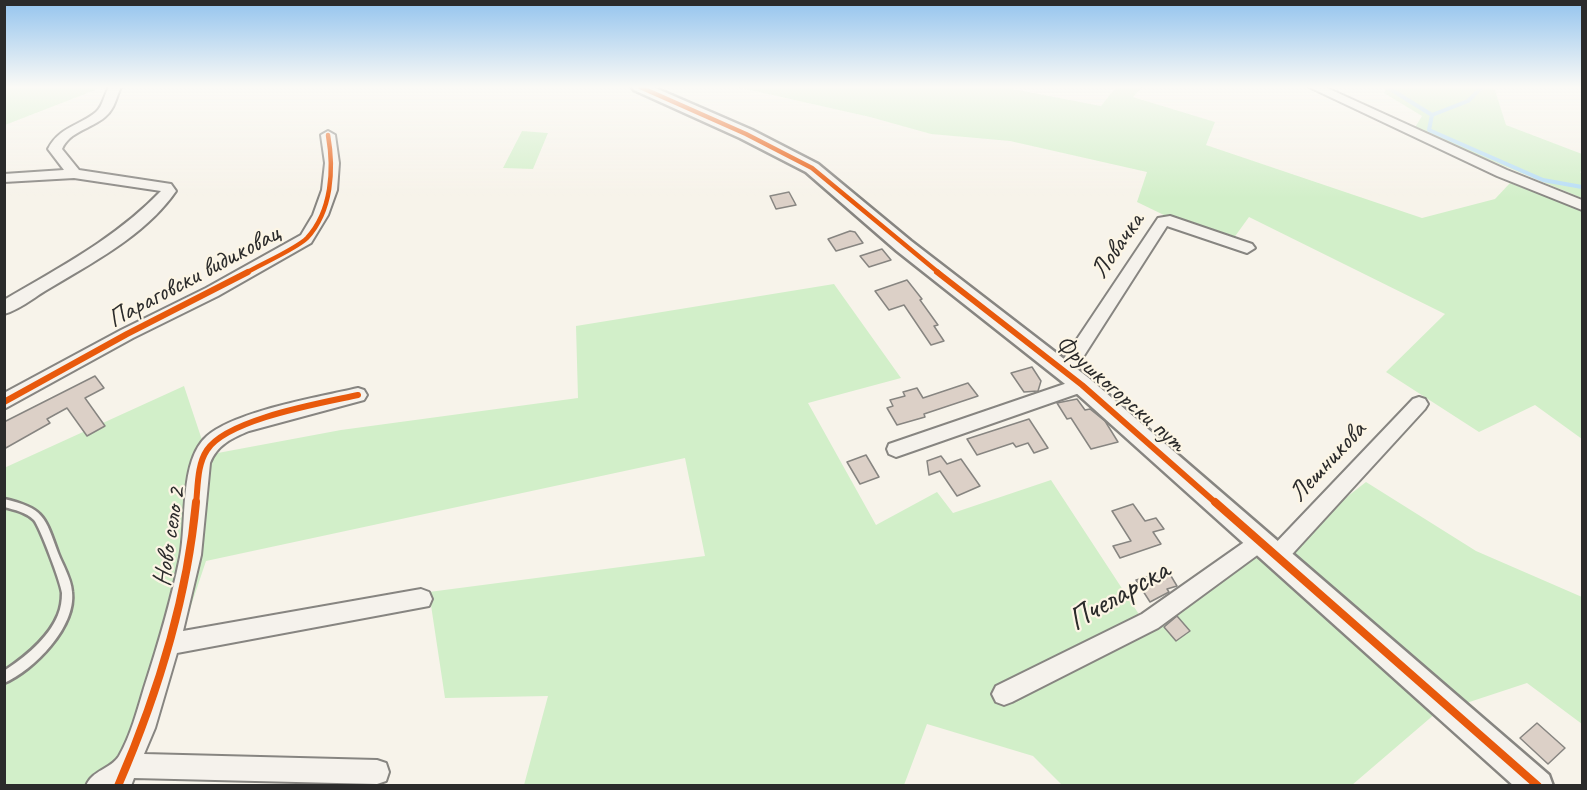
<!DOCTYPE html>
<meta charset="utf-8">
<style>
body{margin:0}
#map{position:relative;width:1587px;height:790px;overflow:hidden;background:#f7f3ea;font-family:Caveat,sans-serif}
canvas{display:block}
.frame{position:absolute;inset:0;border:6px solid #2b2b2b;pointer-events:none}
</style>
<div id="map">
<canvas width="1587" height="790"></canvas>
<div class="frame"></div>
</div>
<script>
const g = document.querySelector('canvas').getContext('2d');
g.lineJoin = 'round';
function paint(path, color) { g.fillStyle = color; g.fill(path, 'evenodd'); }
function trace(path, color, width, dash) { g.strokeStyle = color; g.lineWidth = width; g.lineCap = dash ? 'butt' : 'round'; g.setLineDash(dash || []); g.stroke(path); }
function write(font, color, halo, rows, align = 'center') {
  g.font = font + ' Caveat,sans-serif'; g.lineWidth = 4.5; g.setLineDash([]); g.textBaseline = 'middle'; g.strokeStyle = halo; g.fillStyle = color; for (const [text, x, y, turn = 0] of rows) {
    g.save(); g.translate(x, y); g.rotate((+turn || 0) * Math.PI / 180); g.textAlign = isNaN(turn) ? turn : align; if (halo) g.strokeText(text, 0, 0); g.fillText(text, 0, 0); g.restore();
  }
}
paint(new Path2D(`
 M5 87H103L5 125Z
 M737 87H1014L1013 89 1101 106 1116 87H1142L1133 97 1215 122 1206 145 1422 218 1495 199 1510 183 1582 210V439L1535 405 1479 432 1386 372 1445 314 1249 217 1228 246 1137 202 1147 172 1010 141 931 134 870 117Z
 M1387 87H1494L1506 125 1582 154V171L1580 172 1582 174V198L1414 129 1422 116 1384 93Z
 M522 131 548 133 533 169 503 168Z
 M834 284 901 378 808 403 876 525 937 492 953 513 1051 480 1144 622 1260 535 1280 549 1366 482 1476 551 1582 597V724L1527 683 1436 713 1352 785H1062L1033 756 927 724 904 785H524L548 696 445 698 429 592 705 556 685 458 206 561 141 755 93 785H5L4 468 184 386 207 455 341 430 578 398 576 326Z`), '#d2efc9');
trace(new Path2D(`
 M1387 87 1432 115 1429 130 1543 180 1582 187
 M1432 115 1468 101 1482 87`), '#b7ddf6', 4);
const building = new Path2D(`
 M789 192 796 205 776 209 770 196Z
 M850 231 855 232 863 243 836 251 828 239Z
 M882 249 891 260 869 267 860 256Z
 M907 280 922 299 920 300 938 325 934 326 944 341 931 345 904 305 889 310 875 291Z
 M1032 367 1041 381 1038 391 1024 392 1011 373Z
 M95 376 104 388 85 398 105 426 87 436 67 408 47 419 50 423 4 449V422Z
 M968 383 978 396 924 414 925 417 897 425 887 408 893 406 890 400 905 396 903 392 917 388 923 398Z
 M1077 399 1085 410 1090 409 1105 421 1118 442 1091 449 1071 418 1067 419 1057 403Z
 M1029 419 1048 448 1034 453 1028 443 1016 447 1013 443 977 455 967 439Z
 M866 455 879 477 860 484 847 462Z
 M941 456 947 464 961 459 980 486 957 496 940 471 929 475 927 461Z
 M1133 504 1145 521 1156 518 1164 529 1153 532 1161 544 1120 558 1113 546 1131 541 1112 511Z
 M1168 571 1177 586 1167 589 1169 592 1150 602 1136 580Z
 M1177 616 1190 631 1176 641 1164 627Z
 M1537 723 1565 748 1548 764 1520 738Z`);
paint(building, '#dcd0c7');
trace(building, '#878581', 1.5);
const service = new Path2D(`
 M4 499C44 508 45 517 58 553 63 566 71 578 72 592 76 627 34 670 4 683V671C25 657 48 639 58 615 61 608 62 600 62 593 61 583 40 527 34 520 26 512 15 510 4 507Z`);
const minor = new Path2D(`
 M109 87H121C116 97 115 109 105 117 91 129 70 131 62 149L79 170 171 184 176 191C145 236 90 264 45 291 32 299 19 310 4 314V300C60 267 116 238 161 191L74 178 4 182V174L64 170 48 149C59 127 79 126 96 112 103 106 104 95 109 87Z
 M1309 87H1325L1507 170 1582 200V210L1497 176Z
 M328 131 335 135 339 163 337 190 328 215 311 243 218 296 133 338 4 409V393L121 330 206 288 301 235 313 215 322 190 325 163 321 135Z
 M1170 216 1252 244 1255 248 1247 253 1167 226 1071 376 1065 378 1059 376 1056 371 1059 366 1158 218Z
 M1082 378 1088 380 1091 385 1088 390 896 457 889 454 887 449 889 444Z
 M358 388 364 390 367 395 364 400 249 431C232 438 217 445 210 463L201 555 183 631 421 589 429 592 432 599 429 606 177 653 155 728 144 754 377 760 386 763 389 772 386 781 377 784 134 778 131 786H86C92 770 111 769 119 756 131 735 137 711 144 688 158 645 171 601 180 557 187 523 179 460 207 436 236 411 319 397 358 388Z
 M1419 397 1425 399 1428 404 1425 409 1284 563 1277 565 1270 563 1267 556 1270 549 1413 399Z
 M1260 533 1267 536 1270 542 1267 548 1158 628 1012 702 1004 705 996 702 992 694 996 686 1142 614 1253 536Z`);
const tertiary = new Path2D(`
 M632 87H653L752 130 818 164 911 241 1090 379 1549 775 1553 786H1514L1074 391 897 251 806 172 740 138 634 90Z`);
trace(service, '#878581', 5);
trace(minor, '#878581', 4);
trace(tertiary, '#878581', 5);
paint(service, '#f5f2ec');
paint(minor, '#f5f2ec');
paint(tertiary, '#f5f2ec');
trace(new Path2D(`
 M640 87 746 134 812 168 939 273
 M246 273C261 264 296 249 307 238 332 211 334 169 328 135`), '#e8590c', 4.5);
trace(new Path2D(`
 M937 272 1082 385 1217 504
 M4 402 127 334 248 272
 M196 504C198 486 197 465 207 450 227 419 322 403 358 395`), '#e8590c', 6);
trace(new Path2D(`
 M1215 502 1538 786
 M118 786C157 696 187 600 196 502`), '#e8590c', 8);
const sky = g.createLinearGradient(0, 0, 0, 198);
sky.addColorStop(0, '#94c4ee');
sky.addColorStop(0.44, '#fbfaf6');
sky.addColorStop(1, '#fbfaf600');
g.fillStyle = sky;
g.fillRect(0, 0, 1587, 198);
write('26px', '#2b2b2b', '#fcf5e5', [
 ["Ловачка",1118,246,-55],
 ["Параговски видиковац",194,277,-28],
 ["Фрушкогорски пут",1120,394,41],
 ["Лешникова",1328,462,-47],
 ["Ново село 2",170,537,-81]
]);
write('32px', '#2b2b2b', '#fcf5e5', [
 ["Пчеларска",1119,596,-30]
]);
</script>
